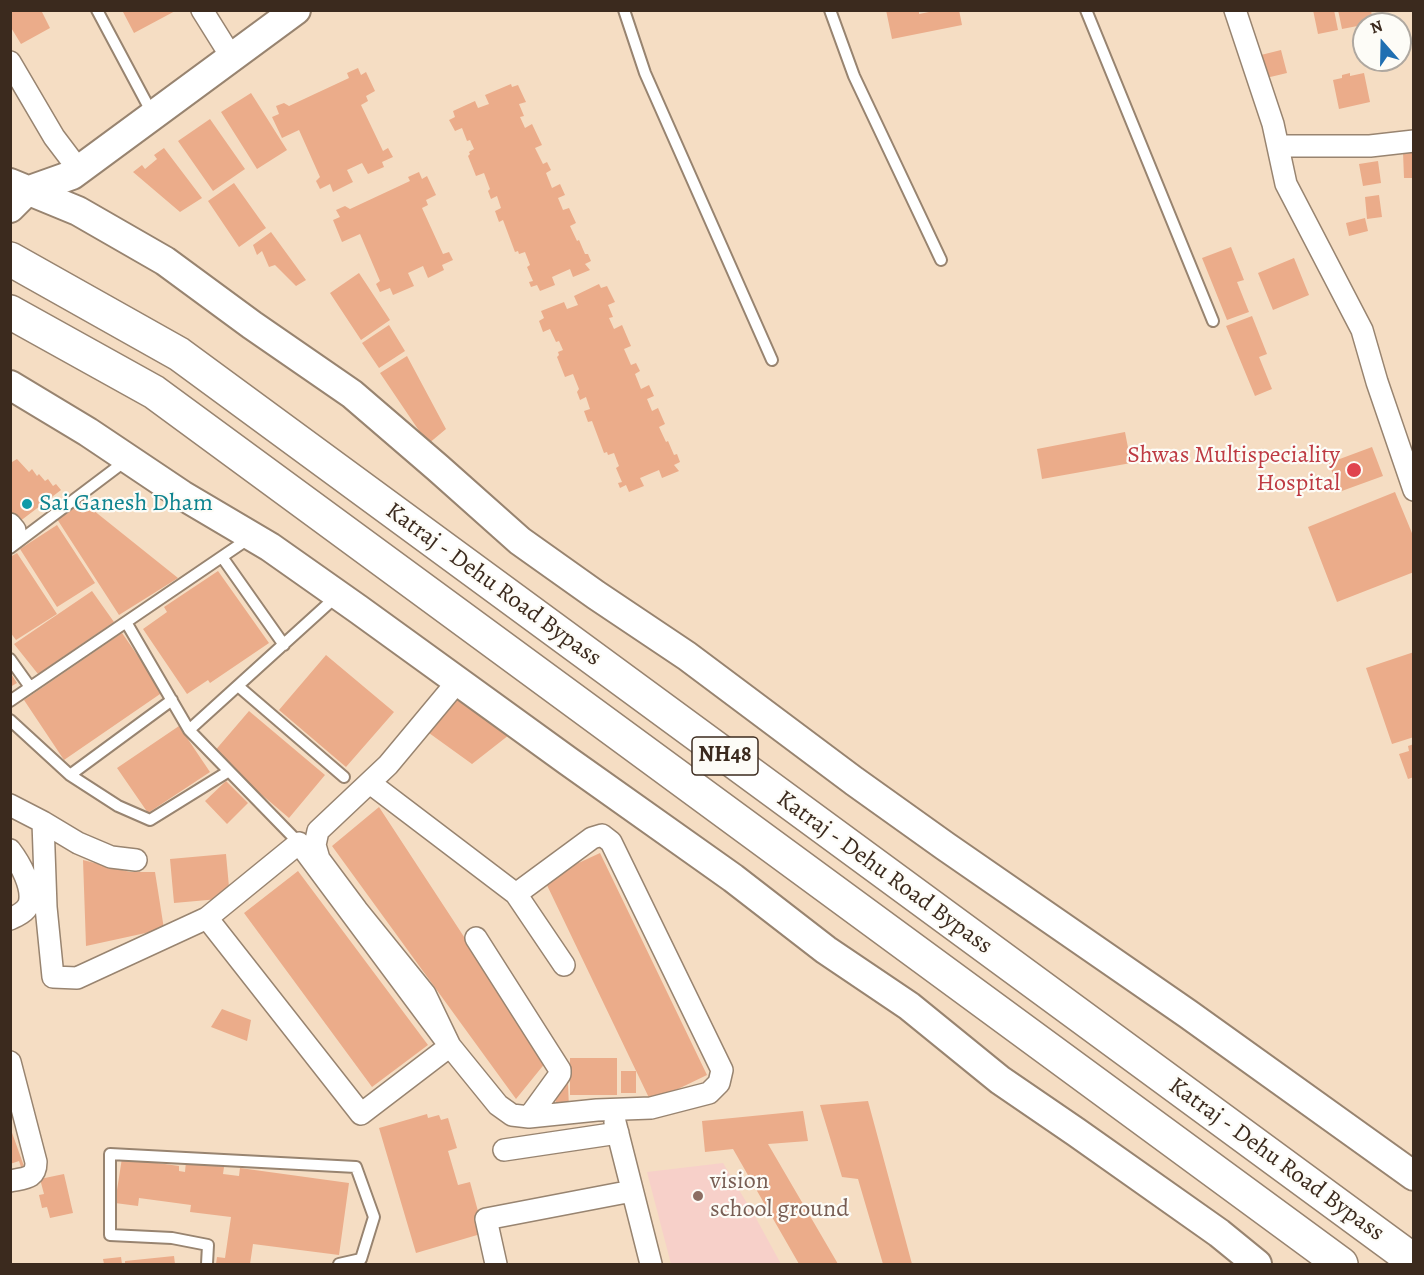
<!DOCTYPE html>
<style>
body{margin:0}
#map{position:relative;width:1424px;height:1275px;overflow:hidden;background:#f5ddc3;font-family:Alegreya,serif}
canvas{display:block}
.frame{position:absolute;inset:0;border:12px solid #3b2a1e;pointer-events:none}
.north{position:absolute;left:1352px;top:12px;width:60px;height:60px;box-sizing:border-box;background:#fdfcf7;border:2px solid #afa8a0;border-radius:50%;rotate:340deg;font-size:16px;font-weight:700;line-height:24px;text-align:center;color:#3b2a1e}
.north::after{content:'';display:block;margin:auto;width:21px;height:27px;background:#1f6fb2;clip-path:polygon(50% 0,100% 100%,50% 72%,0 100%)}
</style>
<div id="map">
<canvas width="1424" height="1275"></canvas>
<div class="frame"></div>
<div class="north">N</div>
</div>
<script>
const g = document.querySelector('canvas').getContext('2d');
g.lineJoin = 'round';
function paint(path, color) { g.fillStyle = color; g.fill(path, 'evenodd'); }
function trace(path, color, width, dash) { g.strokeStyle = color; g.lineWidth = width; g.lineCap = dash ? 'butt' : 'round'; g.setLineDash(dash || []); g.stroke(path); }
function write(font, color, halo, rows, align = 'center') {
  g.font = font + ' Alegreya,serif'; g.lineWidth = 4.5; g.setLineDash([]); g.textBaseline = 'middle'; g.strokeStyle = halo; g.fillStyle = color; for (const [text, x, y, turn = 0] of rows) {
    g.save(); g.translate(x, y); g.rotate((+turn || 0) * Math.PI / 180); g.textAlign = isNaN(turn) ? turn : align; if (halo) g.strokeText(text, 0, 0); g.fillText(text, 0, 0); g.restore();
  }
}
paint(new Path2D(`
 M723 1163 757 1220 781 1264H671L647 1172Z`), '#f7d0c9');
paint(new Path2D(`
 M10 10H41L50 28 21 44 10 26Z
 M122 10H177L134 33Z
 M886 10H919V14L939 10H959L962 25 892 39Z
 M1313 10H1334L1338 30 1318 34Z
 M1338 10H1371L1373 23 1342 29Z
 M1281 50 1287 73 1266 78 1261 55Z
 M358 68 361 75 366 72 375 91 366 96 368 101 361 105 383 151 388 148 393 157 382 162 384 167 368 174 362 163 347 170 353 182 333 192 330 184 320 189 316 181 320 177 299 130 282 138 272 117 279 114 276 106 284 103 289 106 349 78 347 73Z
 M1350 73V76L1364 73 1370 102 1339 109 1333 80 1342 78V75Z
 M511 84 512 87 518 85 526 102 519 104 524 116 520 117 525 128 532 124 542 145 535 148 543 164 547 162 551 170 546 173 552 188 560 184 565 195 558 198 563 210 569 208 576 223 570 226 577 241 579 240 585 254H588L591 261 585 264 590 270 573 277 570 269 552 277 555 285 540 291 537 285 531 287 529 282 533 281 527 267 530 265 525 252 519 254 518 251 515 252 503 220 499 222 495 211 501 208 497 196 491 199 488 191 490 189 484 173 476 176 468 156 470 154 469 152 474 149 470 140 467 141 462 128 455 131 449 120 455 117 453 111 475 101 478 108 489 104 485 95Z
 M251 93 287 150 257 169 221 112Z
 M210 119 245 169 213 191 178 141Z
 M164 148 202 198 180 212 133 172 142 165 145 169 157 159 154 155Z
 M1403 152H1414V178H1404Z
 M1378 161 1381 183 1363 186 1359 164Z
 M419 172 422 179 427 176 436 195 426 200 428 205 422 208 443 254 449 252 453 260 442 265 444 270 428 278 423 266 408 273 414 286 393 295 390 288 380 292 376 284 380 281 360 234 342 242 333 220 340 217 336 210 345 206 350 209 410 181 408 177Z
 M234 183 266 228 239 247 208 201Z
 M1379 195 1382 217 1367 219 1365 197Z
 M1365 218 1368 231 1349 236 1346 223Z
 M271 232 306 280 296 286 275 265 269 267 262 251 257 255 253 245Z
 M1231 247 1244 280 1237 282 1249 312 1227 320 1202 258Z
 M1294 258 1309 295 1273 310 1258 273Z
 M359 273 390 320 361 340 330 293Z
 M599 284 601 288 607 286 615 302 608 305 613 317 609 318 614 329 622 325 631 346 624 349 631 365 636 363 640 371 635 374 641 389 649 385 654 396 647 399 652 411 658 408 665 424 659 427 666 442 668 441 674 455 677 454 680 462 674 465 679 471 662 478 659 470 640 478 644 486 629 492 626 485 620 488 618 483 622 482 616 468 619 466 614 453 608 455 607 452 604 453 592 421 588 422 584 411 590 409 586 397 580 400 577 392 579 389 573 374 565 377 557 357 559 355 558 352 563 350 559 341 556 342 550 329 543 332 539 321 544 318 541 311 564 302 567 309 578 305 574 296Z
 M1252 316 1267 354 1259 357 1272 389 1255 396 1226 326Z
 M389 325 405 351 379 368 362 343Z
 M407 356 446 429 428 444 380 373Z
 M1125 432 1131 463 1042 479 1037 449Z
 M1372 447 1383 476 1339 492 1329 463Z
 M17 459 29 472 32 469 37 476 39 474 45 481 48 479 53 486 56 484 61 490 15 525 10 518V460L12 462Z
 M1395 492 1414 538V572L1337 602 1308 527Z
 M83 502 178 578 119 615 57 519Z
 M57 525 95 583 57 607 20 549Z
 M17 553 57 614 16 640 10 632V557Z
 M218 571 269 643 210 683 208 680 187 694 143 629 167 612 164 607Z
 M92 591 114 622 38 674 14 644Z
 M122 633 163 692 64 760 24 700Z
 M1414 652V737L1392 744 1366 668Z
 M326 655 394 712 346 767 279 710Z
 M10 672 17 683 10 687Z
 M460 697 509 735 472 764 429 733Z
 M249 711 325 775 289 818 213 753Z
 M179 726 210 772 148 813 117 768Z
 M1414 744V777L1408 779 1399 754 1409 751 1408 746Z
 M226 781 248 803 227 824 205 801Z
 M379 807 546 1062 516 1099 332 846Z
 M600 853 707 1075 651 1102 544 879Z
 M226 854 230 898 174 903 170 859Z
 M83 860 130 872H155L164 929 86 946Z
 M298 871 428 1045 372 1087 244 913Z
 M222 1009 251 1020 247 1041 211 1027Z
 M570 1058H617V1095H570Z
 M621 1071H636V1093H621Z
 M568 1084 569 1108H556L555 1085Z
 M868 1101 912 1264H883L858 1179 842 1177 820 1105Z
 M803 1111 808 1141 768 1144 838 1264H799L733 1149 705 1152 702 1121Z
 M427 1114 428 1118 439 1115 441 1120 448 1118 457 1148 448 1151 458 1185 470 1182 484 1233 416 1253 379 1128Z
 M10 1127 26 1172 23 1173 19 1161 10 1164Z
 M122 1158 179 1166V1171L185 1172 186 1161 224 1167 223 1174 239 1176 240 1168 349 1183 339 1255 253 1244 250 1264H216L217 1257 225 1258 231 1217 190 1212 191 1205 139 1198 138 1206 115 1203Z
 M64 1174 73 1213 50 1218 47 1207 42 1208 39 1195 44 1194 40 1179Z
 M174 1256 175 1264H125V1261Z
 M121 1257 122 1264H104L103 1259Z`), '#ebac8a');
const lane = new Path2D(`
 M97 10 153 115
 M624 10 645 73 772 360
 M830 10 854 76 941 260
 M1086 10 1213 321
 M10 548 128 459
 M222 557 284 645
 M126 622 189 730
 M10 659 30 687
 M238 686 344 777
 M10 701 251 537
 M10 720 70 775 118 806 150 820 229 771
 M70 775 172 700
 M299 843 189 730 338 595
 M207 1264 208 1245 172 1238 110 1235V1154L356 1167 374 1217 361 1259 339 1264`);
const street = new Path2D(`
 M202 10 232 58
 M1235 10 1273 124 1286 184 1362 330 1377 382 1414 490
 M10 62 54 137 79 170
 M1278 146H1370L1414 141
 M10 524 15 530
 M458 681 388 765 318 831 315 845 319 859 357 910 425 994 450 1046 498 1105 512 1115 529 1117 597 1110 651 1108 709 1093 719 1083 722 1070 611 842 602 835 592 838 516 894 564 965
 M370 783 516 894
 M10 805 43 822 78 843 111 857 136 860
 M43 822 46 907 53 977 77 978 207 918
 M299 843 450 1046 361 1114 207 918Z
 M10 850C20 863 34 888 29 904 26 912 17 916 10 919
 M476 938 560 1070V1074L558 1077 529 1117
 M10 1062 36 1162C36 1179 25 1178 10 1181
 M615 1122 651 1264
 M504 1150 618 1133
 M496 1264 486 1219 632 1191`);
const secondary = new Path2D(`
 M10 183 78 211 165 261 252 325 352 394 438 468 520 541 596 595 687 656 854 781 945 846 1188 1014 1414 1176
 M10 208 27 191 72 175 296 10
 M10 385 88 432 182 495 270 547 358 609 568 761 733 878 826 950 909 1006 1000 1080 1076 1132 1219 1233 1257 1264`);
const highway = new Path2D(`
 M10 259 179 354 1414 1261
 M10 312 154 392 1341 1264`);
trace(lane, '#988470', 14);
trace(street, '#988470', 24);
trace(secondary, '#988470', 32);
trace(highway, '#988470', 36);
trace(lane, '#fff', 10);
trace(street, '#fff', 21);
trace(secondary, '#fff', 28);
trace(highway, '#fff', 33);
for (const [x, y, r, color] of [
 [1354,470,8,"#e0444e"],
 [27,504,6,"#0f9aa8"],
 [698,1196,6,"#8d6e63"]
]) { const dot = new Path2D(); dot.arc(x, y, r, 0, 2 * Math.PI); g.fillStyle = color; g.fill(dot); trace(dot, '#fdfcf7', 2); }
for (const [x, y, w] of [
 [725,756,66]
]) { const box = new Path2D(); box.roundRect(x - w / 2, y - 19, w, 38, 4.5); g.fillStyle = '#fdfcf7'; g.fill(box); trace(box, '#3b2a1e', 1.5); }
write('bold 22px', '#3b2a1e', null, [
 ["NH48",725,756]
]);
write('24px', '#be3a42', '#fdfcf7', [
 ["Shwas Multispeciality",1340,456],
 ["Hospital",1340,484]
], 'right');
write('24px', '#0d838f', '#fdfcf7', [
 ["Sai Ganesh Dham",39,504]
], 'left');
write('24px', '#3b2a1e', '#fdfcf7', [
 ["Katraj - Dehu Road Bypass",493,585,36],
 ["Katraj - Dehu Road Bypass",884,873,36],
 ["Katraj - Dehu Road Bypass",1276,1160,36]
]);
write('24px', '#785e54', '#fdfcf7', [
 ["vision",710,1182],
 ["school ground",710,1210]
], 'left');
</script>
